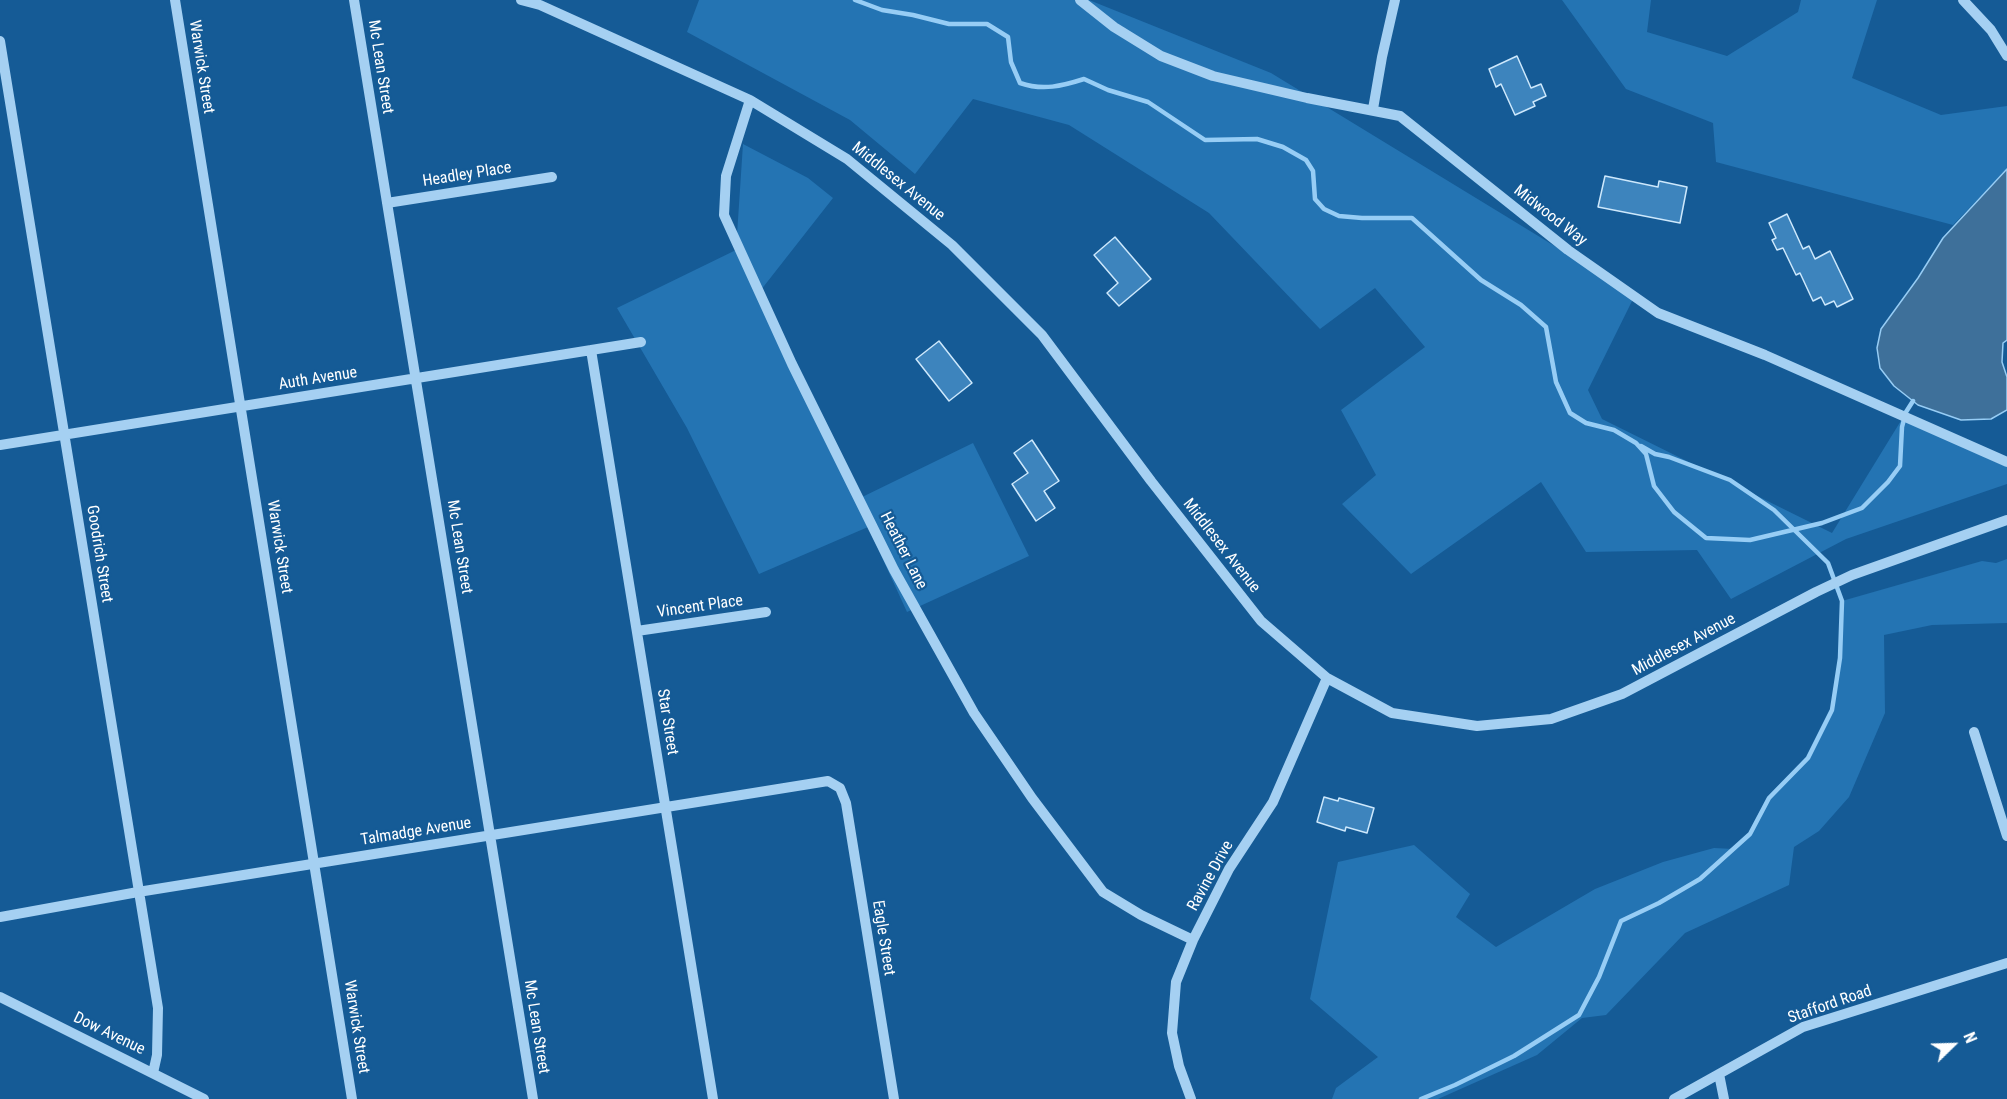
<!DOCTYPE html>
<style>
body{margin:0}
#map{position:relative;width:2007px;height:1099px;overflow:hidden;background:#155b96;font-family:"Roboto Condensed",sans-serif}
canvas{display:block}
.north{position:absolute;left:1923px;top:1015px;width:60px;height:60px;-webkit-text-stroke:4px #155b96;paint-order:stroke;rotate:67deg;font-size:16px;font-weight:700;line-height:24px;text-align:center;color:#fff}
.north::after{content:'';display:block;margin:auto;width:21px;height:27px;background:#fff;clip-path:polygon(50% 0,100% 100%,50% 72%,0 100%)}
</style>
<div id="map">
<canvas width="2007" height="1099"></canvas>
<div class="north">N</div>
</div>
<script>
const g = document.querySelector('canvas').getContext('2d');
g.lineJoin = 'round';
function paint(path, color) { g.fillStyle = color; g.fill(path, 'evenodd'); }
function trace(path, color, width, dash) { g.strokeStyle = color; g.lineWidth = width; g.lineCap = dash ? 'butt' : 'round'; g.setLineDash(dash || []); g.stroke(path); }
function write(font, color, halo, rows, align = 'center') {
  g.font = font + ' "Roboto Condensed",sans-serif'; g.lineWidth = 4.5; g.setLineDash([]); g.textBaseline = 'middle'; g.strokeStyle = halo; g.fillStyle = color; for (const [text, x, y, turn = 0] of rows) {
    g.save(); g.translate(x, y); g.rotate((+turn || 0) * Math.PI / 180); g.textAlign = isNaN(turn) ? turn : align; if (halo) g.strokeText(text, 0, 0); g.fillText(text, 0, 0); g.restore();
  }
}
paint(new Path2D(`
 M699 0H1089L1271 73 1635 295 1588 390 1602 419 1832 533 1902 419 2007 467V484L1846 539 1731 599 1697 550 1586 552 1541 482 1411 574 1342 504 1376 475 1341 410 1425 347 1375 288 1320 329 1209 213 1069 125 973 99 915 174 850 120 687 32Z
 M1562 0H1651L1647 32 1727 56 1798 12 1801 0H1877L1852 78 1941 115 2007 106V169L1953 225 1716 162 1713 123 1626 89Z
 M743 144 808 178 833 198 757 295 856 500 973 443 1029 556 907 612 868 527 759 574 687 428 617 308 736 250Z
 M2007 559V623L1932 625 1884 635 1885 713 1849 797 1819 831 1794 847 1789 885 1685 933 1606 1015 1582 1018 1537 1055 1438 1099H1332L1336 1088 1378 1057 1310 999 1338 862 1414 845 1470 894 1456 917 1496 947 1595 889 1663 862 1714 848 1733 849 1750 834 1769 798 1808 758 1832 711 1840 658 1842 601 1982 561 1996 563Z`), '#2474b3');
const water = new Path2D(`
 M2007 169V340L2003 343 2002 362 2007 377V410L1991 419 1961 420 1918 405 1894 386 1880 368 1877 348 1881 329 1918 278 1943 238Z`);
paint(water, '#3e709a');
trace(water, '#97cdf5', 1.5);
trace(new Path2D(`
 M855 0 882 10 913 15 949 24H987L1008 37 1011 62 1020 83C1043 91 1062 86 1084 79L1108 90 1148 102 1205 140 1257 139 1283 147 1306 160 1313 171 1315 199 1324 209 1339 216 1362 218H1412L1481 280 1521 305 1546 327 1556 382 1570 413 1586 423 1614 430 1636 443 1646 454 1654 486 1674 512 1706 538 1750 540 1822 523 1862 508 1888 482 1900 466 1902 427 1906 412 1913 401
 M1421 1099 1455 1085 1514 1056 1579 1015 1599 977 1621 921 1659 903 1700 879 1750 834 1769 798 1808 758 1832 710 1840 658 1842 601 1828 563 1774 510 1730 480 1669 457 1655 454 1641 446`), '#97cdf5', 4.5);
const building = new Path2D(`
 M1517 56 1531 88 1541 84 1546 96 1533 102 1535 106 1515 115 1501 84 1496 87 1489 69Z
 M1605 176 1658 187 1659 181 1687 187 1680 223 1598 207Z
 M1787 214 1803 249 1809 246 1815 259 1830 251 1853 299 1837 307 1834 301 1825 305 1821 297 1813 301 1800 273 1796 275 1783 248 1777 250 1772 240 1776 238 1769 223Z
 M1115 237 1151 279 1119 306 1107 293 1118 283 1094 255Z
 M939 341 972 383 949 401 916 359Z
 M1032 440 1059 481 1044 491 1055 508 1036 521 1012 484 1028 473 1014 453Z
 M1324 797 1338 801 1339 798 1374 808 1367 833 1346 827 1345 831 1317 822Z`);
paint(building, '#3d84bd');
trace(building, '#cde8fc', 1.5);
trace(new Path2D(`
 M175 0 352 1099
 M354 0 533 1099
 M521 0 540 5 750 100 847 159 952 245 1042 335 1151 481 1261 621 1327 678 1392 713 1477 726 1551 719 1622 694 1816 592 1852 575 2007 520
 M1080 0 1114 27 1161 56 1213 76 1307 98 1400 116 1568 250 1658 313 1765 355 2007 462
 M1963 0 1991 30 2007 56
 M0 41 158 1008 157 1055 153 1073
 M750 100 726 176 724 215 792 364 894 570 974 713 1032 798 1103 892 1141 915 1193 940
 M1373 109 1382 57 1395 0
 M387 203 552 177
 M591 350 713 1099
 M0 445 641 342
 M637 631 766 612
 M1974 732 2007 836
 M0 917 138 892 828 781 840 788 846 803 894 1099
 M0 997 204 1099
 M1719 1074 1724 1099
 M1191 1099 1179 1066 1172 1033 1176 982 1193 940 1229 869 1273 802 1327 678
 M1674 1099 1803 1027 2007 963`), '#a5d0f2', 10);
write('16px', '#fff', '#155b96', [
 ["Warwick Street",201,67,81],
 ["Mc Lean Street",380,67,81],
 ["Headley Place",467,175,-9],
 ["Middlesex Avenue",898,182,39],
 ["Midwood Way",1550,216,38],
 ["Auth Avenue",318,379,-9],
 ["Middlesex Avenue",1221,546,52],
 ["Warwick Street",279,547,81],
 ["Mc Lean Street",459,547,81],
 ["Heather Lane",903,551,63],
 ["Goodrich Street",99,554,81],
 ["Vincent Place",700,607,-8],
 ["Middlesex Avenue",1684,645,-28],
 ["Star Street",667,722,81],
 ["Talmadge Avenue",416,832,-9],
 ["Ravine Drive",1211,876,-61],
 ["Eagle Street",883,938,81],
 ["Stafford Road",1830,1005,-19],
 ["Warwick Street",356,1027,81],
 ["Mc Lean Street",536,1027,81],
 ["Dow Avenue",109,1034,26]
]);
</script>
